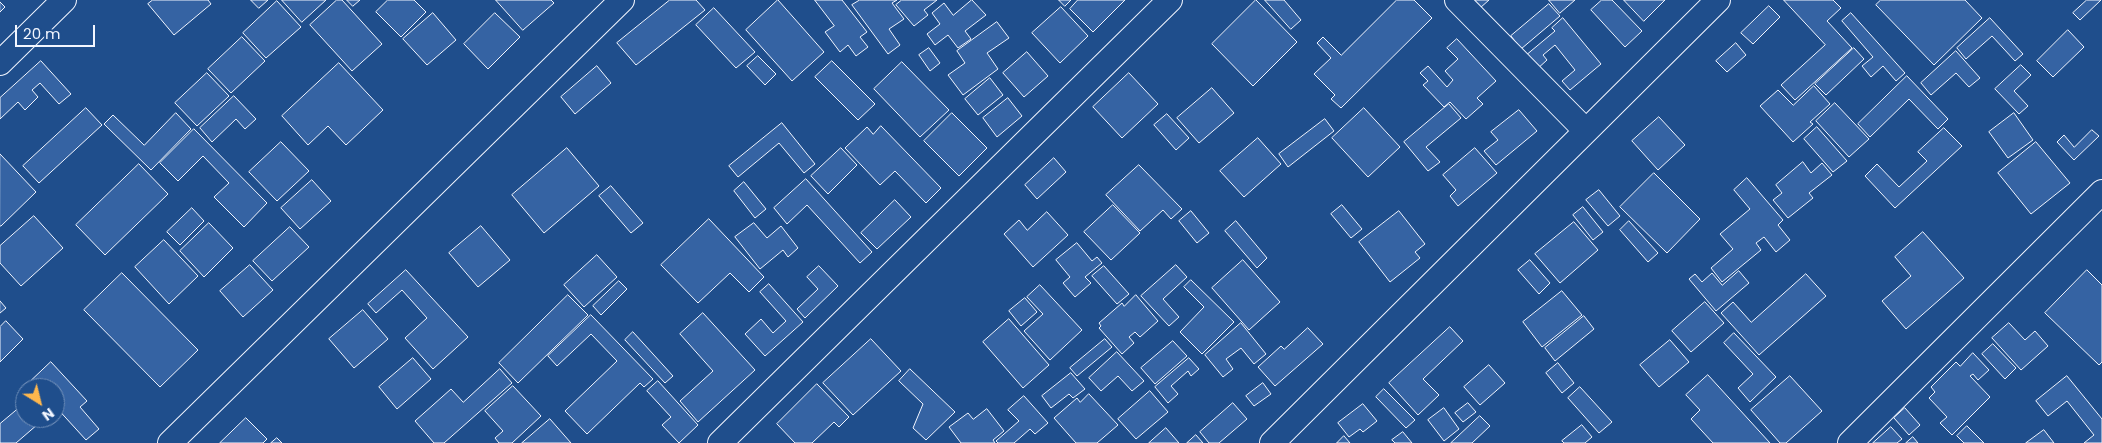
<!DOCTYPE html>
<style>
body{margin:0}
#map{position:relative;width:2102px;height:443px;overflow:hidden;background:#1f4e8c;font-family:Poppins,sans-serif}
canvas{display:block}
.north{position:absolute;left:15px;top:378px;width:50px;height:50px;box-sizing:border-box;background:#1f4e8c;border:1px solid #7391ba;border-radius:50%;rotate:144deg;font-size:14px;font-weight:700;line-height:20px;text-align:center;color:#f2f6ff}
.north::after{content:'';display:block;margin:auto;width:18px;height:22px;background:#ffb74d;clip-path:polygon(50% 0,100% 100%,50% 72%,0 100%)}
.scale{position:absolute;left:15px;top:25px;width:80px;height:22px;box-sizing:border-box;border:2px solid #f2f6ff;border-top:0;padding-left:6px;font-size:15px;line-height:18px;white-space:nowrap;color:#f2f6ff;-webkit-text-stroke:4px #1f4e8c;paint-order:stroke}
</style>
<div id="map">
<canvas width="2102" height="443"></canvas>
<div class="north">N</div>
<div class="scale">20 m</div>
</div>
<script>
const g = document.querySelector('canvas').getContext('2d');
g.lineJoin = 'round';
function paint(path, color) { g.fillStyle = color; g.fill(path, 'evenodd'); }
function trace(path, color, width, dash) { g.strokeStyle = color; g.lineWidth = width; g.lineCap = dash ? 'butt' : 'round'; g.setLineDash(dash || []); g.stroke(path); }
const building = new Path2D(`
 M153 0H208L211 4 174 35 148 4Z
 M251 0H268L259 8Z
 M282 0H326L302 22Z
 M337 0H342L382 44 352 71 310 25Z
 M347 0H360L353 6Z
 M388 0H414L426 12 401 37 376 12Z
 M496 0H551L554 3 523 30Z
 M670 0H696L705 10 636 65 617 43Z
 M778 0 824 52 792 81 746 30Z
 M815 0H842L867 32 860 37 868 47 856 56 848 45 840 52 825 32 834 26Z
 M860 0H897L892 3 904 19 889 29 900 45 888 54 852 5Z
 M902 0H937L924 10 928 15 914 26 896 5Z
 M972 0 986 15 965 31 971 39 958 48 948 35 935 45 927 34 940 24 932 13 944 3 953 15Z
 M1059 0H1071L1065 6Z
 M1078 0H1125L1093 32 1070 9Z
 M1256 0 1297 42 1253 86 1212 44Z
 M1265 0H1284L1301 20 1291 29Z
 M1397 0H1414L1432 18 1341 108 1331 99 1335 95 1314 74 1331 58 1317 43 1323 37 1341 55Z
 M1473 0H1489L1480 8Z
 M1549 0H1575L1560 13Z
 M1602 0H1612L1642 31 1625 47 1591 10Z
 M1624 0H1665L1644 21Z
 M1784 0H1833L1841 8 1827 21 1852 48 1795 100 1781 85 1825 45Z
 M1881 0H1965L1982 18 1934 65 1876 5Z
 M2087 0H2101L2080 20 2073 13Z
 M277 1 301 27 266 58 243 33Z
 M0 2 5 7 0 12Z
 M1549 4 1560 16 1521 49 1511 36Z
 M1769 6 1780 17 1753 44 1741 33Z
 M1061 7 1088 36 1060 63 1032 33Z
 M714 8 755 52 736 68 696 25Z
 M433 13 456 40 427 65 403 39Z
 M495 13 520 37 488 69 464 44Z
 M1851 13 1905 73 1896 81 1883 66 1871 77 1862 66 1873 57 1842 21Z
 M1563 18 1601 64 1570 90 1562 81 1575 70 1555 45 1543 55 1547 60 1536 70 1525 56 1555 31 1552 28Z
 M1990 18 2023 54 2015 61 1992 36 1966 59 1957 48Z
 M997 22 1009 38 987 53 998 69 963 95 948 75 965 63 957 51Z
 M2068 30 2084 47 2053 77 2037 61Z
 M242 37 265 61 231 93 208 69Z
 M1457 39 1496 81 1477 98 1483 104 1466 119 1450 102 1444 107 1423 85 1428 81 1420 73 1428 66 1447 87 1453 80 1445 71 1458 59 1447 48Z
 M1736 43 1746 55 1727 72 1716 61Z
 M929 48 940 63 930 71 919 55Z
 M1854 48 1864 59 1826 95 1815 84Z
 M1956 51 1980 78 1969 87 1956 73 1931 95 1921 83Z
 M1027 52 1048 76 1024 97 1003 73Z
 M758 56 776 74 765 85 747 66Z
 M41 61 71 94 59 104 40 83 32 90 38 97 25 110 18 102 0 119V98Z
 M832 61 875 104 858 120 815 77Z
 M902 62 949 110 920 137 874 89Z
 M339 63 383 110 346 145 328 126 308 145 282 116Z
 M2021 65 2031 75 2014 91 2028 106 2019 114 1995 89Z
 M597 66 611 83 575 114 561 97Z
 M207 73 229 96 197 126 175 103Z
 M1129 73 1158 104 1122 138 1093 107Z
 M1907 76 1948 119 1938 129 1909 99 1870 137 1858 124Z
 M990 78 1003 95 978 115 965 99Z
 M1814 86 1830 104 1810 122 1813 124 1793 142 1760 106 1778 90 1793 105Z
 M1212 88 1234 113 1199 143 1177 118Z
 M234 96 256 119 245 129 236 119 212 142 200 128Z
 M1008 98 1022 116 997 137 983 118Z
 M1835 103 1869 139 1849 157 1816 121Z
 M1449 104 1461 118 1426 147 1440 162 1428 171 1404 142Z
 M86 108 102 125 39 183 23 166Z
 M1364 108 1400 147 1368 177 1332 138Z
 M1519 110 1537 131 1496 165 1484 151 1498 140 1491 132Z
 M176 113 191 129 151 170 104 124 113 115 144 145Z
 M952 113 987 148 959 176 924 141Z
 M2014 113 2033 140 2008 158 1989 132Z
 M1167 114 1189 138 1176 150 1154 125Z
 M1659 117 1685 145 1658 170 1632 141Z
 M1325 119 1334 131 1288 167 1279 154Z
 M782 123 815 164 804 173 779 143 738 177 729 166Z
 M881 126 941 188 926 203 895 171 880 185 845 148 867 127 873 134Z
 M1817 127 1847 161 1833 172 1804 139Z
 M1944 128 1962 146 1895 208 1865 176 1877 164 1899 187 1927 161 1918 152Z
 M194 129 267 203 244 227 214 197 229 183 203 156 178 181 160 163Z
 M2092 130 2099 136 2074 160 2057 142 2064 135 2074 147Z
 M1258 138 1281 164 1244 197 1220 171Z
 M281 142 309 171 277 201 249 172Z
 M2036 142 2070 183 2031 214 1998 173Z
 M567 148 599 186 544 233 512 195Z
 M841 148 857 165 828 194 811 176Z
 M1475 148 1497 173 1458 206 1450 196 1456 190 1443 175Z
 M0 154 36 192 1 226H0Z
 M1054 158 1066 172 1037 199 1025 185Z
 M1803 162 1811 173 1822 163 1832 175 1809 193 1813 198 1788 218 1773 200 1782 193 1776 185Z
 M139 164 168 194 105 255 76 225Z
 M1139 165 1182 209 1171 219 1163 210 1140 231 1106 195Z
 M1654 173 1700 219 1667 253 1620 207Z
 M1747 178 1783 220 1778 225 1790 240 1776 252 1764 237 1756 243 1761 250 1722 282 1711 268 1733 249 1720 234 1750 209 1734 190Z
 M806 179 872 252 860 263 807 205 787 224 774 208Z
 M312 180 331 201 300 229 281 208Z
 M744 182 766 209 755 218 734 191Z
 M611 186 643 223 631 233 599 196Z
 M1599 190 1620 216 1608 226 1586 200Z
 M895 200 911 217 877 249 861 233Z
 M1113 205 1140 233 1111 260 1084 232Z
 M1342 205 1362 229 1351 238 1331 214Z
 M1583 207 1603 232 1593 240 1573 215Z
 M192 208 204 221 180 245 167 232Z
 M1191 211 1209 233 1197 243 1179 221Z
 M1399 211 1425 244 1415 252 1420 258 1390 282 1359 242Z
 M1047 212 1068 235 1033 267 1004 234 1019 220 1027 230Z
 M34 216 63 248 21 286 0 263V246Z
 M709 219 764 277 749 292 730 273 698 303 661 265Z
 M1236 221 1267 258 1257 268 1225 231Z
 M1629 221 1658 253 1648 262 1620 230Z
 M1574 222 1598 250 1560 283 1535 254Z
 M209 223 233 248 204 277 180 251Z
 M754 223 767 238 781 226 798 248 788 257 783 250 760 269 735 237Z
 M481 226 510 260 478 287 449 253Z
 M290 227 309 247 272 281 253 261Z
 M1923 232 1964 278 1906 329 1882 301 1911 276 1895 257Z
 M164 240 198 276 169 304 135 267Z
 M1077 243 1092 261 1097 257 1102 263 1085 277 1091 283 1075 297 1063 283 1070 277 1056 260Z
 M597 255 617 277 584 307 564 285Z
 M1243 260 1280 302 1249 330 1212 288Z
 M1530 260 1550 283 1539 294 1518 270Z
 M250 265 273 290 243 317 220 291Z
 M1176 265 1187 277 1163 299 1179 317 1169 326 1141 296Z
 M819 266 838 286 805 318 797 309 818 289 807 277Z
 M1104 266 1129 294 1117 304 1092 276Z
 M406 270 468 337 433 369 405 338 427 318 402 290 376 313 368 304Z
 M2087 270 2102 285V362L2099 365 2045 313Z
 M1739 271 1749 283 1716 311 1689 279 1695 274 1702 282 1712 273 1722 285Z
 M122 273 198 350 160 387 84 310Z
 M1806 274 1826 296 1759 355 1721 313 1733 302 1751 322Z
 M1191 280 1234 322 1202 354 1180 332 1204 307 1184 287Z
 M619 281 627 289 601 315 593 306Z
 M769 284 803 322 765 356 745 334 761 319 773 333 786 321 760 292Z
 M1040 285 1082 330 1050 360 1024 331 1043 314 1027 297Z
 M1562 291 1582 315 1542 347 1523 322Z
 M568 295 588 315 518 383 499 363Z
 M1136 295 1158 321 1140 337 1135 332 1129 337 1134 343 1122 354 1099 328 1101 326 1099 323 1122 303 1124 306Z
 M1025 298 1037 312 1021 326 1009 311Z
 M0 301 6 308 0 313Z
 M1705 302 1724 323 1691 352 1672 331Z
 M363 310 388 339 354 368 329 339Z
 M703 313 755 370 698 422 680 401 713 371 680 334Z
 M591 315 653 379 644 387 640 383 587 434 565 411 617 361 591 334 557 366 548 356Z
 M1584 316 1594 329 1555 361 1545 348Z
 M1009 319 1049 365 1023 388 983 342Z
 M6 321 23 339 0 362V327Z
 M1241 323 1266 354 1254 364 1241 348 1226 359 1233 369 1223 377 1205 355Z
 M2009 323 2025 340 2035 331 2048 346 2021 370 1992 338Z
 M1450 327 1463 341 1423 379 1439 395 1418 415 1389 383Z
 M1308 328 1323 344 1275 386 1258 367 1281 346 1284 349Z
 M633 332 673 376 665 383 625 340Z
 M1734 333 1776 377 1750 402 1738 388 1753 374 1724 343Z
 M871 339 901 371 853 415 823 383Z
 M1105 339 1112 347 1077 376 1070 368Z
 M1670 340 1689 362 1659 387 1640 365Z
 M1173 341 1187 356 1155 384 1141 368Z
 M1993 344 2016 368 2005 379 1982 354Z
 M1117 352 1144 381 1132 391 1118 376 1101 391 1089 378Z
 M1973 353 1989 370 1978 380 1973 374 1970 376 1990 397 1952 435 1940 423 1947 417 1929 398 1935 392 1931 387 1956 362 1960 366Z
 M413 358 431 379 397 409 379 387Z
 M1189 358 1199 369 1191 376 1188 371 1171 386 1178 394 1168 403 1155 387Z
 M51 362 87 401 80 407 99 429 86 440 55 406V388H39L32 380Z
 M1558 363 1574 383 1562 393 1546 373Z
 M1489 365 1505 383 1480 405 1464 387Z
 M500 369 512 383 444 443H434L415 421 451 389 463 402Z
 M910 369 955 412 926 440 913 428 923 404 899 381Z
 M1071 373 1085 389 1073 398 1069 394 1051 408 1042 396Z
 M1708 375 1770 443H1713L1691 419 1700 410 1686 395Z
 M1790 376 1822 411 1786 443H1780L1751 410Z
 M2067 376 2102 419V443H2084L2094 435 2067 401 2048 416 2036 401Z
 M658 381 698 425 679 443 662 425 671 417 647 391Z
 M1263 383 1271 394 1254 406 1246 396Z
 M817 384 849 417 839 427 834 422 812 443H795L777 424Z
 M513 386 541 416 512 443H499L495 438 503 431 485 411Z
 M1580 387 1612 422 1599 433 1568 398Z
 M1384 389 1415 420 1406 428 1376 397Z
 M1150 391 1168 412 1136 439 1118 419Z
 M1089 394 1118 425 1097 443H1076L1054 418 1077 398 1080 402Z
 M1024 396 1048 423 1035 434 1030 429 1014 443H998L996 441 1019 421 1008 410Z
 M25 403V418H45L16 443H0V424Z
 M1233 403 1247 419 1219 443H1209L1200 432Z
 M1468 403 1476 412 1463 422 1455 413Z
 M1363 404 1377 421 1363 432 1360 429 1349 437 1338 423Z
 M1444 408 1459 429 1444 441 1428 420Z
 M1905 408 1920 425 1909 435 1894 418Z
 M987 409 1004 431 993 440 995 443H961L949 427 968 413 973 419Z
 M1480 416 1490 426 1472 443H1451Z
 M246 418 267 439 263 443H220Z
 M550 419 571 443H522Z
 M1582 425 1592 437 1585 443H1564L1562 441Z
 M1967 426 1984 443H1964L1957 436Z
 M1891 427 1902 439 1897 443H1873Z
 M1166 428 1179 443H1149Z
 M2044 430 2054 443H2026Z
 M1403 432 1412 443H1395L1392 440Z
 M1196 435 1203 443H1187Z
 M1344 436 1350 443H1337Z
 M1913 437 1918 443H1906Z
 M277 438 282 443H271Z`);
paint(building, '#3563a3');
trace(building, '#f2f6ff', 1);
const minor = new Path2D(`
 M1457 0 1586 131
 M0 63 64 0
 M170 443 622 0
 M720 443 1170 0
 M1272 443 1718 0
 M1850 443 2102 192`);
trace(minor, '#f2f6ff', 26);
trace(minor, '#1f4e8c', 24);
</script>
